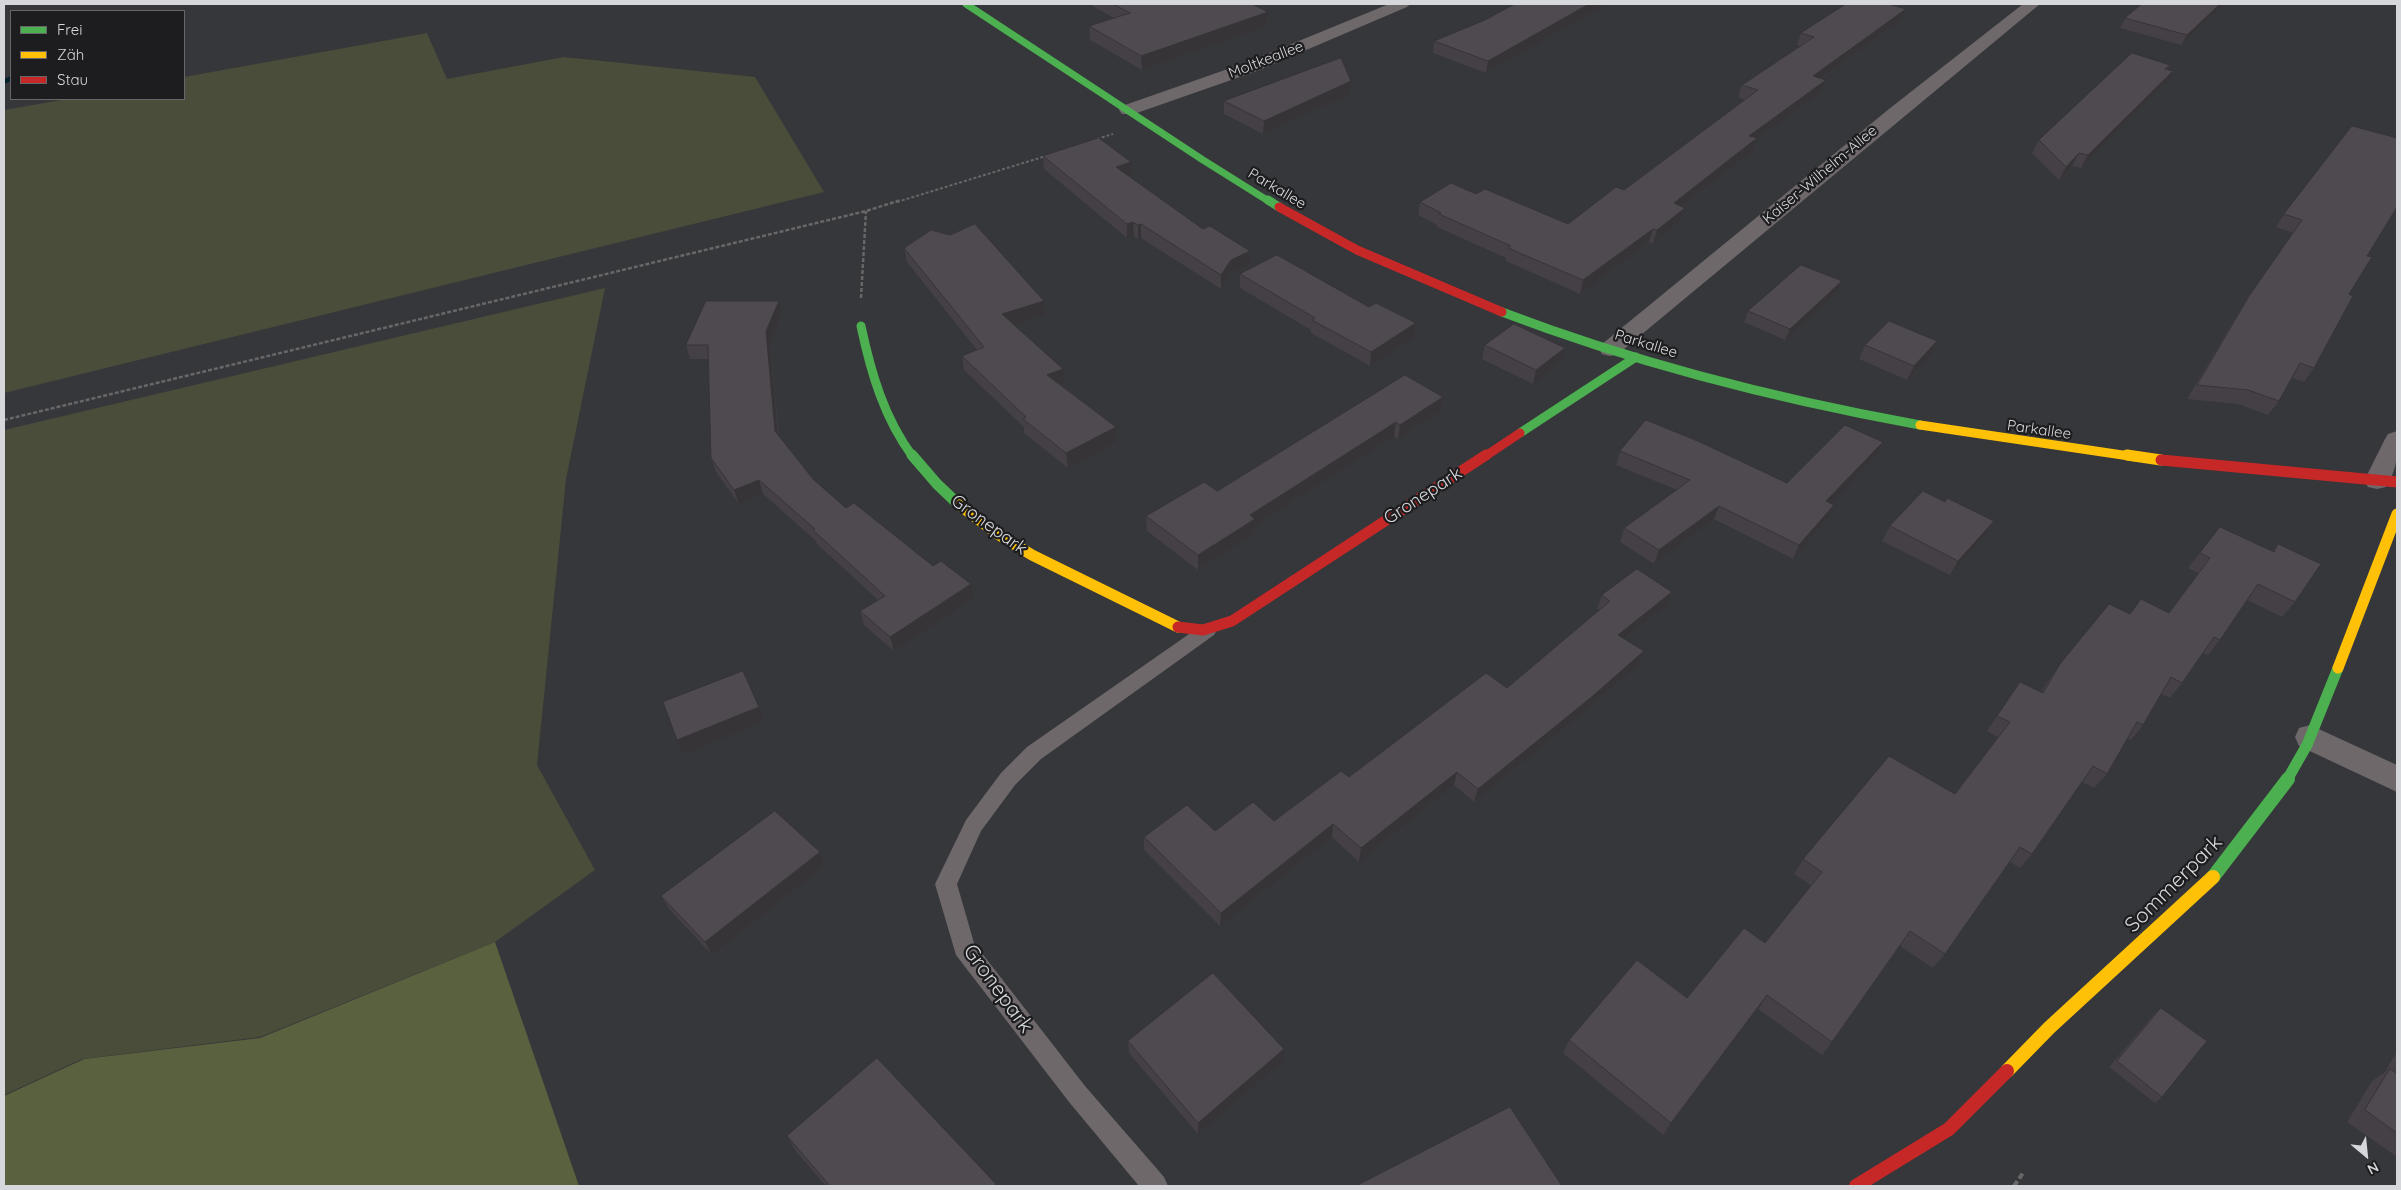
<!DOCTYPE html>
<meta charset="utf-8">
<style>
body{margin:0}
#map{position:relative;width:2401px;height:1190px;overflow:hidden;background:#35373a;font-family:Quicksand,sans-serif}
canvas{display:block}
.frame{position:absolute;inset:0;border:5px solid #d6d7da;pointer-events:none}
.legend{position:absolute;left:10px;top:10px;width:175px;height:90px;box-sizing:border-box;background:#1d1d20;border:1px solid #67676a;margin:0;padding:6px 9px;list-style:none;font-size:15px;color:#d6d7da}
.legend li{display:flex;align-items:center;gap:10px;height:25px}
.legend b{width:25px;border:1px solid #67676a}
.north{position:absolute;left:2341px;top:1130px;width:50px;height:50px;-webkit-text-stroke:4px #1d1d20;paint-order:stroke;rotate:152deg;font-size:14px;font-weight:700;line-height:20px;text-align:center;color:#d6d7da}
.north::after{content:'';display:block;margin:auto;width:18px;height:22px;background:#d6d7da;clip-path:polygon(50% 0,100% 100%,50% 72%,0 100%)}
</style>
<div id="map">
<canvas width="2401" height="1190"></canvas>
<div class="frame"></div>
<ul class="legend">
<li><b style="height:6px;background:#4caf50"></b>Frei</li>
<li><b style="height:6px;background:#ffc107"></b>Zäh</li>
<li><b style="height:6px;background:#c62828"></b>Stau</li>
</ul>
<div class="north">N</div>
</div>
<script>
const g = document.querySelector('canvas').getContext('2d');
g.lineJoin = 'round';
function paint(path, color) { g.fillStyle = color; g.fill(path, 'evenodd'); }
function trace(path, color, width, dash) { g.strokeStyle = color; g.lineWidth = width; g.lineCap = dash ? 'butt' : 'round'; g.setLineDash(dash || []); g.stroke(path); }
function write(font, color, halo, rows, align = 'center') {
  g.font = font + ' Quicksand,sans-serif'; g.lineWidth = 4.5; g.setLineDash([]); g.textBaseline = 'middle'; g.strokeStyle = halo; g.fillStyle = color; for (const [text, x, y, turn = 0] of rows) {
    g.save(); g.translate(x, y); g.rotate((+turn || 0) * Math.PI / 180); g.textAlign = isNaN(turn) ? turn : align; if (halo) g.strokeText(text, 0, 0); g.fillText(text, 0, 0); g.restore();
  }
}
paint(new Path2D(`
 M427 33 447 79 564 57 755 77 824 192 4 393V110L67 99H184V77Z
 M605 288 566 479 537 765 595 870 495 942 260 1037 82 1059 4 1095V430Z`), '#494d3a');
paint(new Path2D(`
 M495 942 579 1186H4V1096L84 1059 260 1038Z`), '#59613f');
paint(new Path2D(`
 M11 76V81L4 84V79Z`), '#05202d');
trace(new Path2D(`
 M1097 139 1113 134
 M897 202 1046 156`), '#696668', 2, [3, 2]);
trace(new Path2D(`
 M861 298 866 211
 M4 420 866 211 901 200`), '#696668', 2.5, [4, 2]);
trace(new Path2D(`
 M2014 1186 2023 1173`), '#696668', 4, [6, 3]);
paint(new Path2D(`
 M1208 623 1214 625 1217 630 1214 635 1041 759 1015 785 981 831 957 884 974 943 1085 1086 1164 1177 1168 1186H1139L1069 1102 956 955 935 884 966 820 1001 773 1027 747 1202 625Z`), '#6e686a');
paint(new Path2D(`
 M1389 4H1410L1407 7 1257 71 1134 114H1122L1119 110 1122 106 1245 63Z
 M2023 4H2040L1618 354 1610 356 1602 354 1599 349 1602 344 1889 109Z
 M2397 431C2398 453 2398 468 2386 487L2377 489 2368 487 2364 481 2385 439 2388 434Z
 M2310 725 2397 765V792L2299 746 2295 737 2299 728Z`), '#6e686a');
trace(new Path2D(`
 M966 4 1203 160 1270 202`), '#4caf50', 7);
trace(new Path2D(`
 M1268 200 1279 207
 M1502 312C1638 364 1777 399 1920 425
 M861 326C871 373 884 418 913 457
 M1520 433 1636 357`), '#4caf50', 9);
trace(new Path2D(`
 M912 455 937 484 958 504
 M2287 780 2307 745 2338 668`), '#4caf50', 11);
trace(new Path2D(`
 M2213 877 2288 779`), '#4caf50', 14);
trace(new Path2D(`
 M1920 425 2136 457`), '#ffc107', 9);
trace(new Path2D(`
 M2127 455 2161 460
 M958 504 996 533 1032 555 1178 627
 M2338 668 2397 514`), '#ffc107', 11);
trace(new Path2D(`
 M2007 1071 2049 1028 2213 877`), '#ffc107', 14);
trace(new Path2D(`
 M1279 207 1357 250 1502 312
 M1484 457 1520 433`), '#c62828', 9);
trace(new Path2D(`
 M2161 460 2397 482
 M1178 627 1203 630 1232 621 1486 455`), '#c62828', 11);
trace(new Path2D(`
 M1856 1186 1949 1129 2007 1071`), '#c62828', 14);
paint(new Path2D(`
 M1089 4H1252L1268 12 1267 26 1142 70 1090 40 1089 26 1114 18Z
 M1607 4 1486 73 1433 53 1434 41Z
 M2142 4H2225L2181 45 2120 28 2125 18Z
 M1891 5 1906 9 1901 20 1821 79 1826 80 1821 92 1756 140 1753 151 1682 207 1681 220 1653 244 1649 242 1580 294 1506 261V258L1437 227V225L1418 215 1420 202 1476 194 1568 224 1624 190 1745 100 1738 97 1742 85 1800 46 1797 45 1801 33Z
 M2170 65 2167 70 2166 83 2081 168 2072 166 2059 180 2032 153 2039 140Z
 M1351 81 1350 94 1263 134 1224 114V101Z
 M2397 137V207L2367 256 2314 368 2304 382 2292 378 2279 401 2268 415 2238 404 2187 399 2240 310 2293 233 2276 227 2284 214Z
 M1043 156 1131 162V175L1128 176 1250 264 1231 273 1221 289 1141 238 1138 239 1134 236 1127 238 1044 169Z
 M904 248 1044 301 1045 315 1013 325 1064 383 1060 384 1116 427 1117 442 1068 468 1024 433V427L964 370 962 356 977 350 907 262Z
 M1240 274 1369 307 1416 323 1414 337 1370 366 1311 333V330L1240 288Z
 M1837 292 1785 340 1744 322 1748 311Z
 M782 314 770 345 779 436 813 479 846 508 974 598 894 651 864 625 860 611 878 600 817 544 816 541 763 494 739 504 716 472 711 458 708 359H690L686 345Z
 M1937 341 1931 355 1907 380 1859 359 1865 345Z
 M1485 345 1561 362 1533 384 1482 359Z
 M1443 397 1441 411 1398 439 1394 436 1255 526V533L1198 570 1147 531 1146 516 1217 491Z
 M1620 451 1787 483 1876 456 1831 503 1828 518 1793 559 1714 519 1654 564 1620 542 1624 528 1677 490 1616 465Z
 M1945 502 1994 521 1985 535 1950 575 1882 541 1890 526Z
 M2220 527 2273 551 2278 544 2295 602 2282 617 2247 600 2220 640 2208 655 2203 653 2182 683 2170 698 2161 694 2143 725 2131 740 2127 738 2107 774 2094 788 2082 782 2032 854 2020 868 2010 862 1945 954 1933 968 1900 946 1832 1042 1822 1055 1758 1009 1663 1135 1563 1053 1569 1040 1687 998 1765 943 1812 886 1794 874 1803 859 1955 794 1998 737 1987 731 2010 697 2041 692 2049 680 2060 664 2130 614 2141 599 2169 613 2198 573 2188 568Z
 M1672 592 1666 606 1625 639 1638 665 1589 708 1474 802 1454 785 1359 862 1332 837 1220 926 1144 850V837L1215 831 1274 821 1349 777 1507 688 1599 610 1597 609 1602 595Z
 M820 852 825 866 712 955 669 909 661 896Z
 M2161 1008 2162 1097 2155 1103 2109 1067 2154 1014Z
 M1128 1041 1283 1061 1198 1134 1129 1053Z
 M2397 1051V1157L2347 1122 2372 1081 2385 1072Z
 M787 1136 996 1186H826L795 1150Z`), '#444045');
paint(new Path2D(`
 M1589 4H1607L1486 73 1488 61Z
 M2220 4H2225L2181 45 2187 35Z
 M1906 9 1901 20 1808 88 1813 76Z
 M1268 12 1267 26 1142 70 1141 56Z
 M2173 71 2166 83 2081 168 2088 155Z
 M1826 80 1821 92 1756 140 1753 151 1670 216 1674 203 1749 136Z
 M1351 81 1350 94 1263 134 1264 121Z
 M2079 153 2072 166 2059 180 2066 167Z
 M1131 162V175L1116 180V167Z
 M1685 208 1681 220 1653 244 1657 230Z
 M1133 222 1134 236 1127 238V224Z
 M1141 224V238L1138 239V225Z
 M1653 229 1649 242 1580 294 1583 280Z
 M1250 251V264L1231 273 1221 289V275L1231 260Z
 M1842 281 1837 292 1785 340 1790 329Z
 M779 301 782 314 770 345 779 445 775 431 766 331Z
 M1044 301 1045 315 1003 328 1002 314Z
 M1416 323 1414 337 1370 366 1371 352Z
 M1937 341 1931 355 1907 380 1914 366Z
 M1565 348 1561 362 1533 384 1536 370Z
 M1063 369 1064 383 1049 389 1047 375Z
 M1443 397 1441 411 1398 439 1400 425Z
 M1396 422 1394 436 1255 526V533L1198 570V555L1250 515Z
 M1116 427 1117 442 1068 468 1066 453Z
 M1883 442 1876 456 1820 515 1826 501Z
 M759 480 763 494 739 504 734 490Z
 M1834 505 1828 518 1793 559 1799 545Z
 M1719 506 1714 519 1654 564 1659 550Z
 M1994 521 1985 535 1950 575 1958 561Z
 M971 584 974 598 894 651 890 637Z
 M1672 592 1666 606 1613 648 1618 635Z
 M1644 651 1638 665 1589 708 1474 802 1478 789Z
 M759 707 764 721 684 754 677 740Z
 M1457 772 1454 785 1359 862 1361 848Z
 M1333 824 1332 837 1220 926 1221 913Z
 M820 852 825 866 712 955 705 942Z
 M1767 995 1758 1009 1663 1135 1671 1123Z
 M1284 1049 1283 1061 1198 1134V1123Z`), '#373438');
const building = new Path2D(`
 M1113 4H1252L1268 12 1141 56 1089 26 1130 13Z
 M1515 4H1589L1488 61 1434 41 1485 20Z
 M1846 4H1890L1891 5 1906 9 1813 76 1826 80 1749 136 1757 138 1674 203 1685 208 1657 230 1653 229 1583 280 1508 248 1511 246 1439 214 1441 213 1420 202 1451 183 1476 194 1485 189 1568 224 1616 187 1624 190 1758 90 1742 85 1814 37 1801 33Z
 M2142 4H2220L2187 35 2125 18Z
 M2132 53 2170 65 2165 69 2173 71 2088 155 2079 153 2066 167 2039 140Z
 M1341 58 1351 81 1264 121 1224 101Z
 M2352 126 2397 138V207L2367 256 2372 257 2349 294 2353 296 2314 368 2300 363 2279 401 2248 390 2197 385 2249 296 2302 220 2284 214Z
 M1099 138 1131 162 1116 167 1203 229 1210 226 1250 251 1231 260 1221 275 1141 224 1138 225 1133 222 1127 224 1043 156Z
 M975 224 1044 301 1002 314 1063 369 1047 375 1116 427 1066 453 1023 419 1026 417 962 356 984 347 904 248 931 230 950 235Z
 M1277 255 1369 307 1376 303 1416 323 1371 352 1312 320 1315 318 1240 274Z
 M1801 265 1842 281 1790 329 1748 311Z
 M706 301H779L766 331 775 431 813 479 846 508 854 503 933 566 941 561 971 584 890 637 860 611 885 596 813 530 815 529 759 480 734 490 711 458 708 345H686Z
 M1889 321 1937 341 1914 366 1865 345Z
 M1514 324 1565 348 1536 370 1485 345Z
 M1405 375 1443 397 1400 425 1396 422 1250 515 1255 519 1198 555 1146 516 1204 482 1217 491Z
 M1646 420 1700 442 1787 483 1845 425 1883 442 1826 501 1834 505 1799 545 1719 506 1659 550 1624 528 1690 480 1620 451Z
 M1923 491 1945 502 1947 498 1994 521 1958 561 1890 526Z
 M2220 527 2274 552 2278 544 2321 564 2295 602 2258 584 2220 640 2214 637 2182 683 2171 677 2143 725 2137 722 2107 774 2093 766 2032 854 2020 847 1945 954 1910 931 1832 1042 1767 995 1671 1123 1569 1040 1637 960 1687 998 1744 928 1765 943 1822 872 1803 859 1889 756 1955 794 2010 722 1997 716 2020 682 2043 693 2060 664 2109 604 2130 614 2141 599 2169 613 2210 558 2200 553Z
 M1637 569 1672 592 1618 635 1644 651 1594 695 1478 789 1457 772 1361 848 1333 824 1221 913 1144 837 1187 805 1215 831 1253 802 1274 821 1341 771 1349 777 1486 673 1507 688 1610 601 1602 595Z
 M743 671 759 707 677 740 663 702Z
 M775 811 820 852 705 942 661 896Z
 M1213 973 1284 1049 1198 1123 1128 1041Z
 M2161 1008 2207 1041 2162 1097 2117 1061Z
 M877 1058 996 1184 994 1186H830L787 1136Z
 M2390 1069 2396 1073 2397 1072V1133L2365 1110Z
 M1510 1107 1562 1186H1356Z`);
paint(building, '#4f4a50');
trace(building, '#373438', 1);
write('15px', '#d6d7da', '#1d1d20', [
 ["Moltkeallee",1266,60,-21],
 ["Kaiser-Wilhelm-Allee",1820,175,-40],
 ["Parkallee",1277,189,31],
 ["Parkallee",1646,344,17],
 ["Parkallee",2039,430,8]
]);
write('18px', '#d6d7da', '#1d1d20', [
 ["Gronepark",1423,496,-33],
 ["Gronepark",989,525,36]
]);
write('21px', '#d6d7da', '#1d1d20', [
 ["Sommerpark",2174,884,-45],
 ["Gronepark",998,989,54]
]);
</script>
